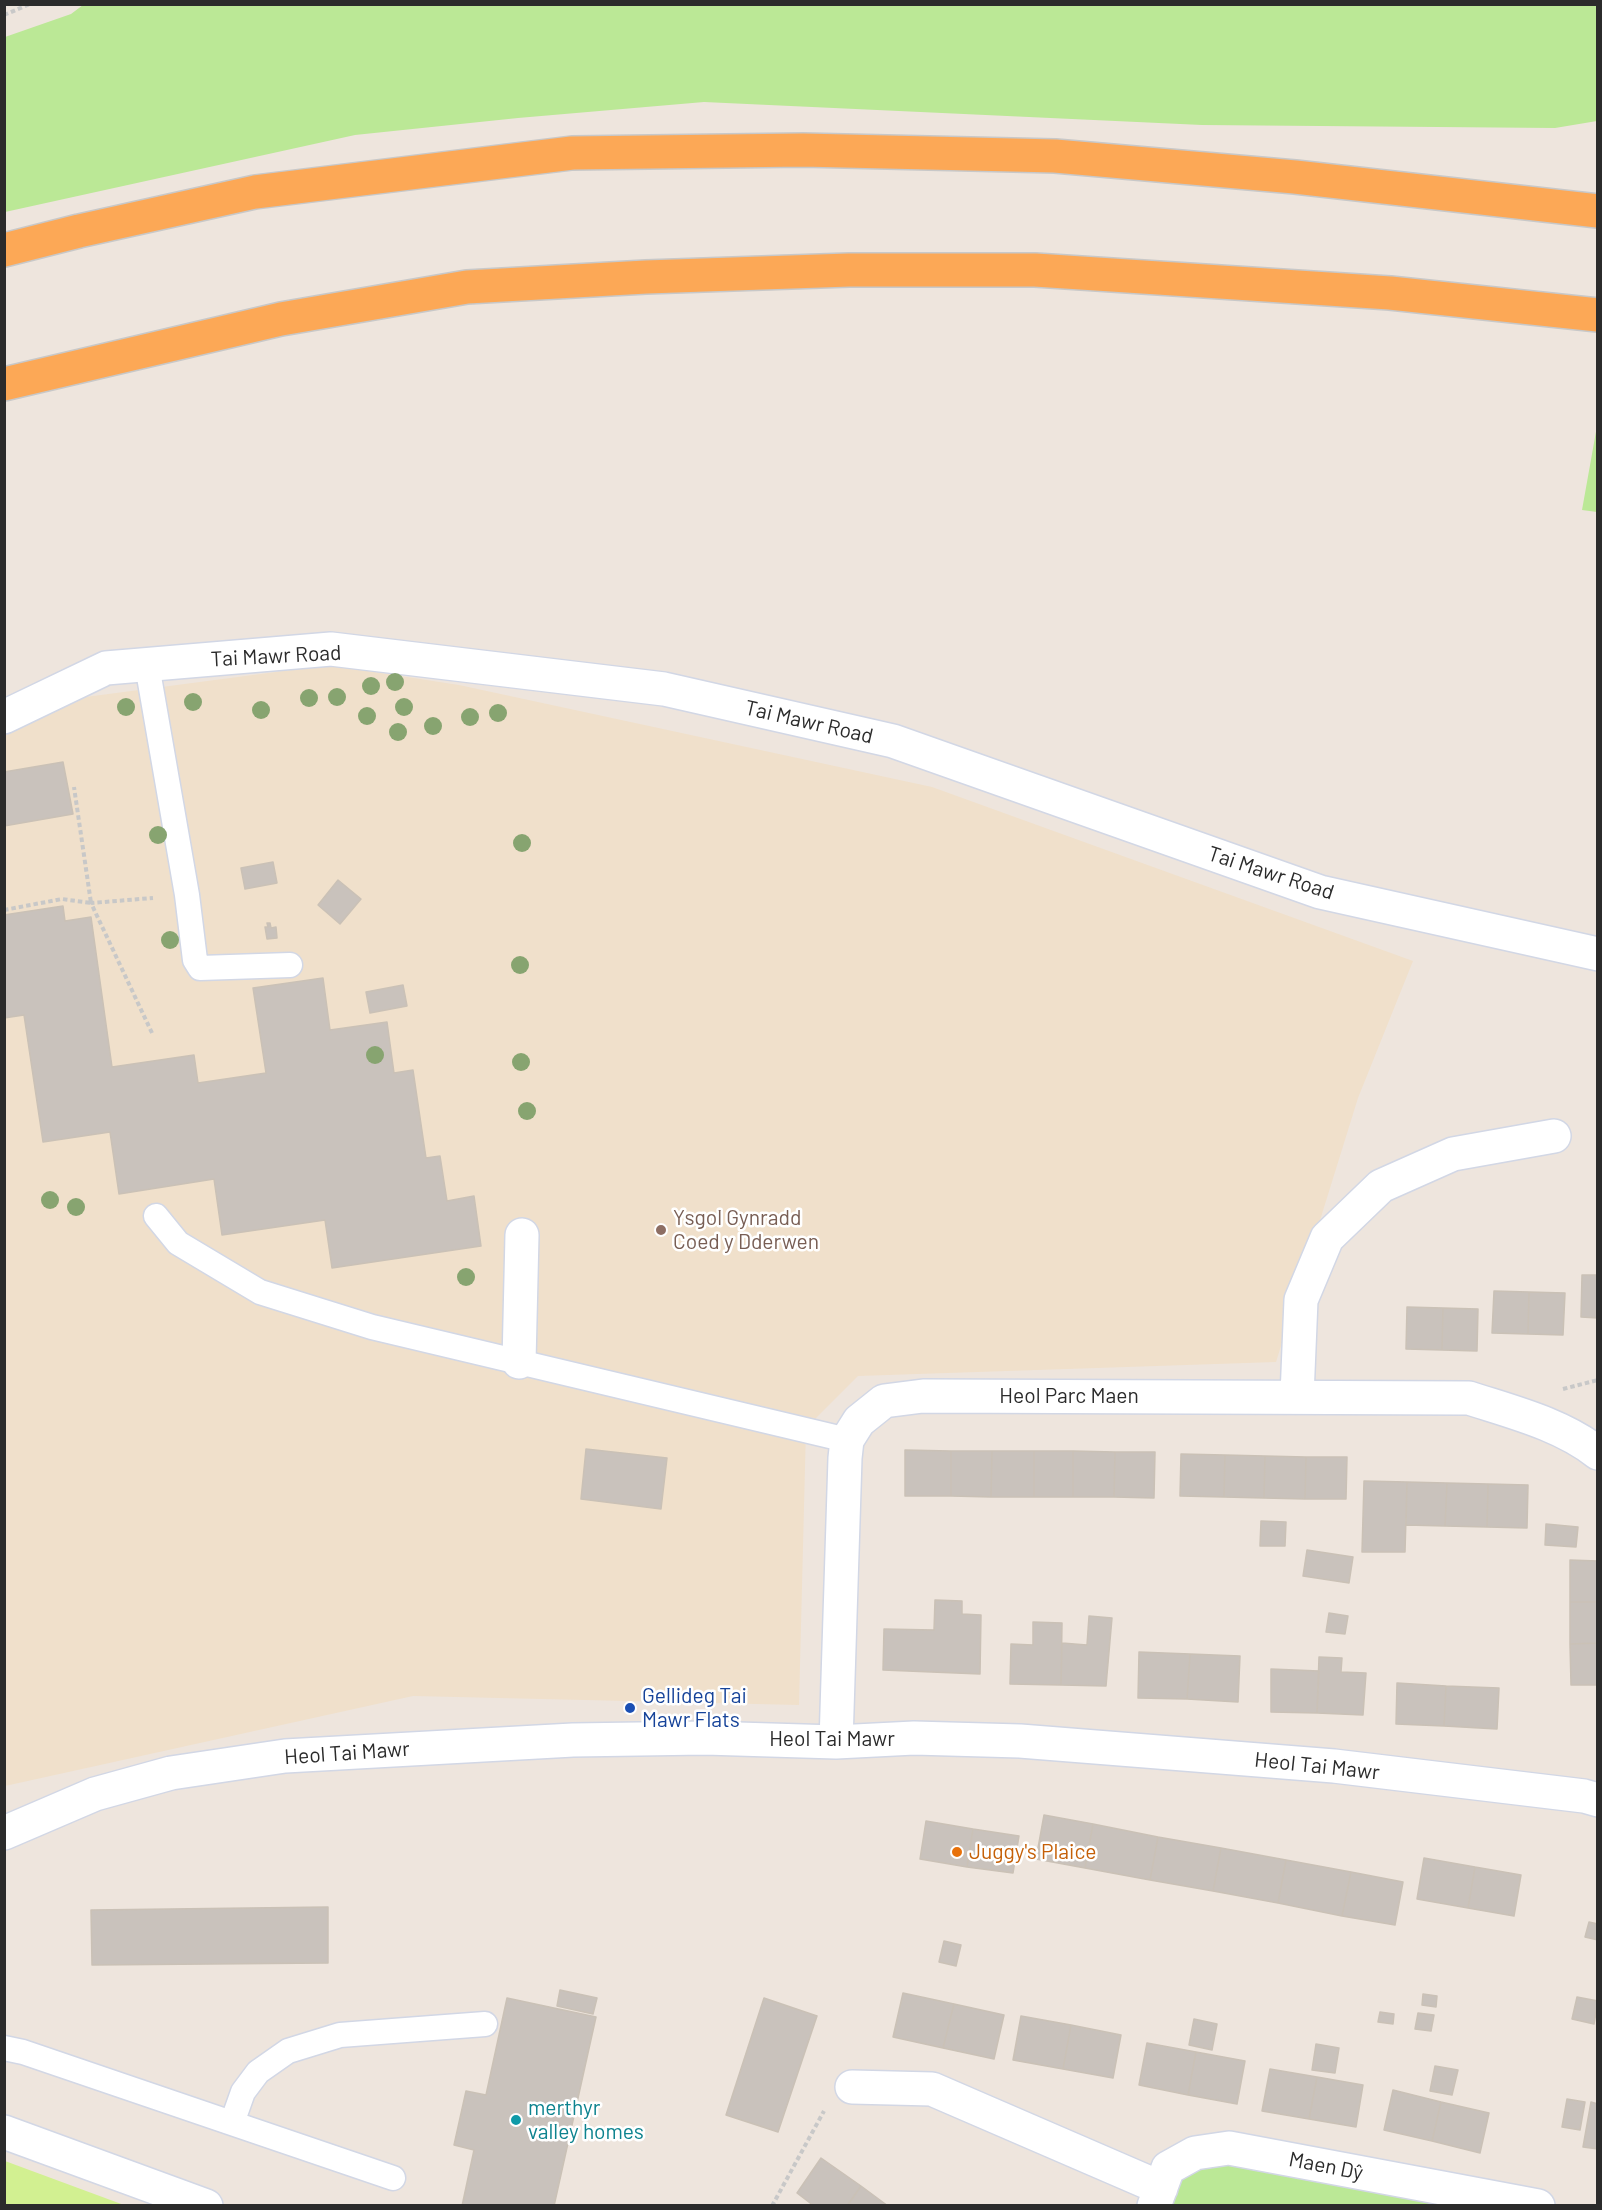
<!DOCTYPE html>
<meta charset="utf-8">
<style>
body{margin:0}
#map{position:relative;width:1602px;height:2210px;overflow:hidden;background:#eee5dd;font-family:Barlow,sans-serif}
canvas{display:block}
.frame{position:absolute;inset:0;border:6px solid #2b2b2b;pointer-events:none}
</style>
<div id="map">
<canvas width="1602" height="2210"></canvas>
<div class="frame"></div>
</div>
<script>
const g = document.querySelector('canvas').getContext('2d');
g.lineJoin = 'round';
function paint(path, color) { g.fillStyle = color; g.fill(path, 'evenodd'); }
function trace(path, color, width, dash) { g.strokeStyle = color; g.lineWidth = width; g.lineCap = dash ? 'butt' : 'round'; g.setLineDash(dash || []); g.stroke(path); }
function write(font, color, halo, rows, align = 'center') {
  g.font = font + ' Barlow,sans-serif'; g.lineWidth = 5; g.setLineDash([]); g.textBaseline = 'middle'; g.strokeStyle = halo; g.fillStyle = color; for (const [text, x, y, turn = 0] of rows) {
    g.save(); g.translate(x, y); g.rotate((+turn || 0) * Math.PI / 180); g.textAlign = isNaN(turn) ? turn : align; if (halo) g.strokeText(text, 0, 0); g.fillText(text, 0, 0); g.restore();
  }
}
paint(new Path2D(`
 M329 665 459 685 932 787 1413 961 1358 1098 1276 1362 858 1376 806 1428 799 1705 413 1696 5 1786V733L78 698Z`), '#f0e0cb');
paint(new Path2D(`
 M83 5H1597V121L1555 128 1202 125 704 102 518 118 355 135 5 212V37L71 14Z
 M1597 426V512L1582 510Z
 M1237 2162 1437 2205 1163 2206 1174 2174Z`), '#bbe896');
paint(new Path2D(`
 M5 2161 124 2205H5Z`), '#d2f091');
const building = new Path2D(`
 M63 762 73 814 4 826V772Z
 M273 862 277 883 245 889 241 868Z
 M338 880 361 899 340 924 318 905Z
 M63 906 65 921 91 917 112 1067 194 1055 198 1083 266 1073 253 988 323 978 330 1030 387 1022 394 1073 413 1070 426 1158 440 1156 447 1201 474 1196 481 1246 332 1268 325 1220 222 1235 214 1179 119 1194 110 1132 43 1142 24 1015 4 1018V915Z
 M267 923H270L271 928 276 927 277 938 267 939 265 927H268Z
 M403 985 407 1006 370 1013 366 992Z
 M1582 1275H1598V1318L1581 1317Z
 M1494 1291 1529 1292 1528 1334 1492 1333Z
 M1529 1292 1565 1293 1563 1335 1528 1334Z
 M1407 1307 1443 1308 1442 1350 1406 1349Z
 M1443 1308 1478 1309 1477 1351 1442 1350Z
 M586 1449 667 1458 661 1509 581 1499Z
 M905 1450 951 1451V1496H905Z
 M951 1451H992L991 1497 951 1496Z
 M992 1451H1034V1497H991Z
 M1034 1451H1073V1497H1034Z
 M1073 1451 1115 1452 1114 1497H1073Z
 M1115 1452H1155L1154 1498 1114 1497Z
 M1181 1454 1225 1455 1224 1497 1180 1496Z
 M1225 1455 1265 1456 1264 1498 1224 1497Z
 M1265 1456 1306 1457 1305 1499 1264 1498Z
 M1306 1457H1347L1346 1499H1305Z
 M1364 1481 1407 1482 1405 1552H1362Z
 M1407 1482 1447 1483 1445 1526 1406 1525Z
 M1447 1483 1488 1484 1487 1527 1445 1526Z
 M1488 1484 1528 1485 1527 1528 1487 1527Z
 M1261 1521 1286 1522 1285 1546H1260Z
 M1546 1524 1578 1527 1576 1547 1545 1545Z
 M1307 1550 1353 1557 1349 1583 1303 1576Z
 M1570 1560 1598 1561V1602H1570Z
 M935 1600 962 1601V1614L981 1615 980 1674 883 1670 884 1629 934 1630Z
 M1570 1602H1598V1643L1570 1644Z
 M1329 1613 1348 1616 1345 1634 1326 1632Z
 M1089 1616 1112 1618 1106 1686 1061 1685 1062 1643 1087 1645Z
 M1033 1622 1062 1623 1061 1685 1010 1684 1011 1644 1033 1645Z
 M1598 1643V1685H1571L1570 1644Z
 M1139 1652 1190 1654 1187 1699 1138 1698Z
 M1190 1654 1240 1656 1238 1702 1187 1699Z
 M1319 1657 1342 1658 1341 1672 1366 1673 1363 1715 1317 1713Z
 M1271 1669 1319 1671 1317 1713 1271 1712Z
 M1397 1683 1446 1686 1444 1726 1396 1724Z
 M1446 1686 1499 1688 1497 1729 1444 1726Z
 M1044 1815 1093 1824 1085 1868 1036 1859Z
 M926 1821 973 1829 967 1867 920 1859Z
 M1093 1824 1158 1837 1150 1880 1085 1868Z
 M973 1829 1019 1836 1013 1873 967 1867Z
 M1158 1837 1221 1848 1213 1891 1150 1880Z
 M1221 1848 1286 1860 1278 1903 1213 1891Z
 M1424 1858 1475 1867 1468 1908 1417 1899Z
 M1286 1860 1351 1872 1342 1916 1278 1903Z
 M1475 1867 1521 1875 1514 1916 1468 1908Z
 M1351 1872 1403 1882 1395 1925 1342 1916Z
 M328 1907V1963L92 1965 91 1910Z
 M1589 1922 1598 1924V1940L1585 1937Z
 M944 1941 961 1945 956 1966 939 1962Z
 M560 1990 597 1998 593 2014 557 2006Z
 M903 1993 954 2004 943 2048 893 2037Z
 M1423 1994 1437 1996 1436 2007 1422 2005Z
 M1577 1997 1598 2001 1594 2024 1572 2019Z
 M507 1998 596 2017 554 2206H462L474 2150 454 2145 466 2091 486 2095Z
 M764 1998 817 2016 778 2132 726 2115Z
 M954 2004 1004 2015 994 2059 943 2048Z
 M1380 2012 1394 2014 1393 2024 1378 2022Z
 M1418 2013 1434 2015 1431 2031 1415 2029Z
 M1021 2016 1071 2025 1063 2069 1013 2060Z
 M1194 2019 1217 2024 1212 2050 1189 2045Z
 M1071 2025 1121 2035 1113 2078 1063 2069Z
 M1147 2043 1196 2052 1188 2095 1139 2085Z
 M1316 2044 1339 2048 1335 2073 1312 2070Z
 M1196 2052 1245 2061 1237 2104 1188 2095Z
 M1435 2066 1458 2070 1452 2095 1430 2091Z
 M1270 2069 1317 2077 1309 2119 1262 2111Z
 M1317 2077 1363 2085 1356 2127 1309 2119Z
 M1393 2090 1441 2102 1432 2141 1384 2130Z
 M1567 2099 1585 2102 1580 2130 1562 2127Z
 M1441 2102 1489 2113 1480 2153 1432 2141Z
 M1591 2102 1598 2104V2149L1583 2147Z
 M821 2158 861 2186 847 2206H814L797 2193Z
 M861 2186 888 2206H847Z`);
paint(building, '#c9c2bc');
trace(building, '#cac1b6', 1.5);
const service = new Path2D(`
 M147 665 187 895 195 960 200 968 290 965
 M156 1216 178 1243 260 1292 372 1327 847 1440
 M4 2048 23 2052 393 2178
 M232 2123 243 2092 258 2072 288 2051 340 2035 485 2024`);
const minor = new Path2D(`
 M4 717 106 668 331 649 664 689 893 741 1320 892 1598 954
 M519 1362 522 1235
 M1297 1396 1301 1300 1327 1238 1381 1186 1453 1154 1554 1136
 M836 1742 845 1458 847 1440 859 1421 884 1401 923 1396 1469 1398C1512 1412 1561 1424 1598 1453
 M4 1833 95 1794 171 1773 285 1756 573 1740 705 1738 836 1742 914 1738 1020 1741 1334 1766 1584 1796 1598 1800
 M852 2087 932 2089 1161 2188
 M4 2132 206 2206
 M1154 2206 1168 2168 1195 2153 1229 2148 1538 2206`);
const trunk = new Path2D(`
 M4 250 79 231 255 192 572 153 803 150 1055 156 1295 177 1598 211
 M4 384 281 319 467 287 646 277 849 270H1035L1390 293 1598 315`);
trace(service, '#d2d7e5', 27);
trace(minor, '#d2d7e5', 36);
trace(trunk, '#c8c8c8', 36);
trace(new Path2D(`
 M4 15 30 4
 M4 910 62 899 91 903 74 787
 M152 1033 91 903 153 898
 M1563 1389 1598 1380
 M772 2206 824 2111`), '#c8c8c8', 4, [4.5, 3]);
trace(service, '#fff', 24);
trace(minor, '#fff', 33);
trace(trunk, '#fca856', 33);
g.fillStyle = '#87a470';
for (const [x, y] of [
 [395,682],
 [371,686],
 [337,697],
 [309,698],
 [193,702],
 [126,707],
 [404,707],
 [261,710],
 [498,713],
 [367,716],
 [470,717],
 [433,726],
 [398,732],
 [158,835],
 [522,843],
 [170,940],
 [520,965],
 [375,1055],
 [521,1062],
 [527,1111],
 [50,1200],
 [76,1207],
 [466,1277]
]) { g.beginPath(); g.arc(x, y, 9, 0, 2 * Math.PI); g.fill(); }
for (const [x, y, r, color] of [
 [661,1230,6,"#8d6e63"],
 [630,1708,6,"#1a4fb4"],
 [957,1852,6,"#e8710a"],
 [516,2120,6,"#0f9aa8"]
]) { const dot = new Path2D(); dot.arc(x, y, r, 0, 2 * Math.PI); g.fillStyle = color; g.fill(dot); trace(dot, '#fff', 2); }
write('21px', '#2b2b2b', '#fff', [
 ["Tai Mawr Road",276,656,-3],
 ["Tai Mawr Road",809,722,13],
 ["Tai Mawr Road",1271,873,18],
 ["Heol Parc Maen",1069,1396],
 ["Heol Tai Mawr",832,1739],
 ["Heol Tai Mawr",347,1753,-4],
 ["Heol Tai Mawr",1317,1766,6],
 ["Maen Dŷ",1326,2166,11]
]);
write('21px', '#785e54', '#fff', [
 ["Ysgol Gynradd",673,1218],
 ["Coed y Dderwen",673,1242]
], 'left');
write('21px', '#164399', '#fff', [
 ["Gellideg Tai",642,1696],
 ["Mawr Flats",642,1720]
], 'left');
write('21px', '#c56008', '#fff', [
 ["Juggy's Plaice",969,1852]
], 'left');
write('21px', '#0d838f', '#fff', [
 ["merthyr",528,2108],
 ["valley homes",528,2132]
], 'left');
</script>
